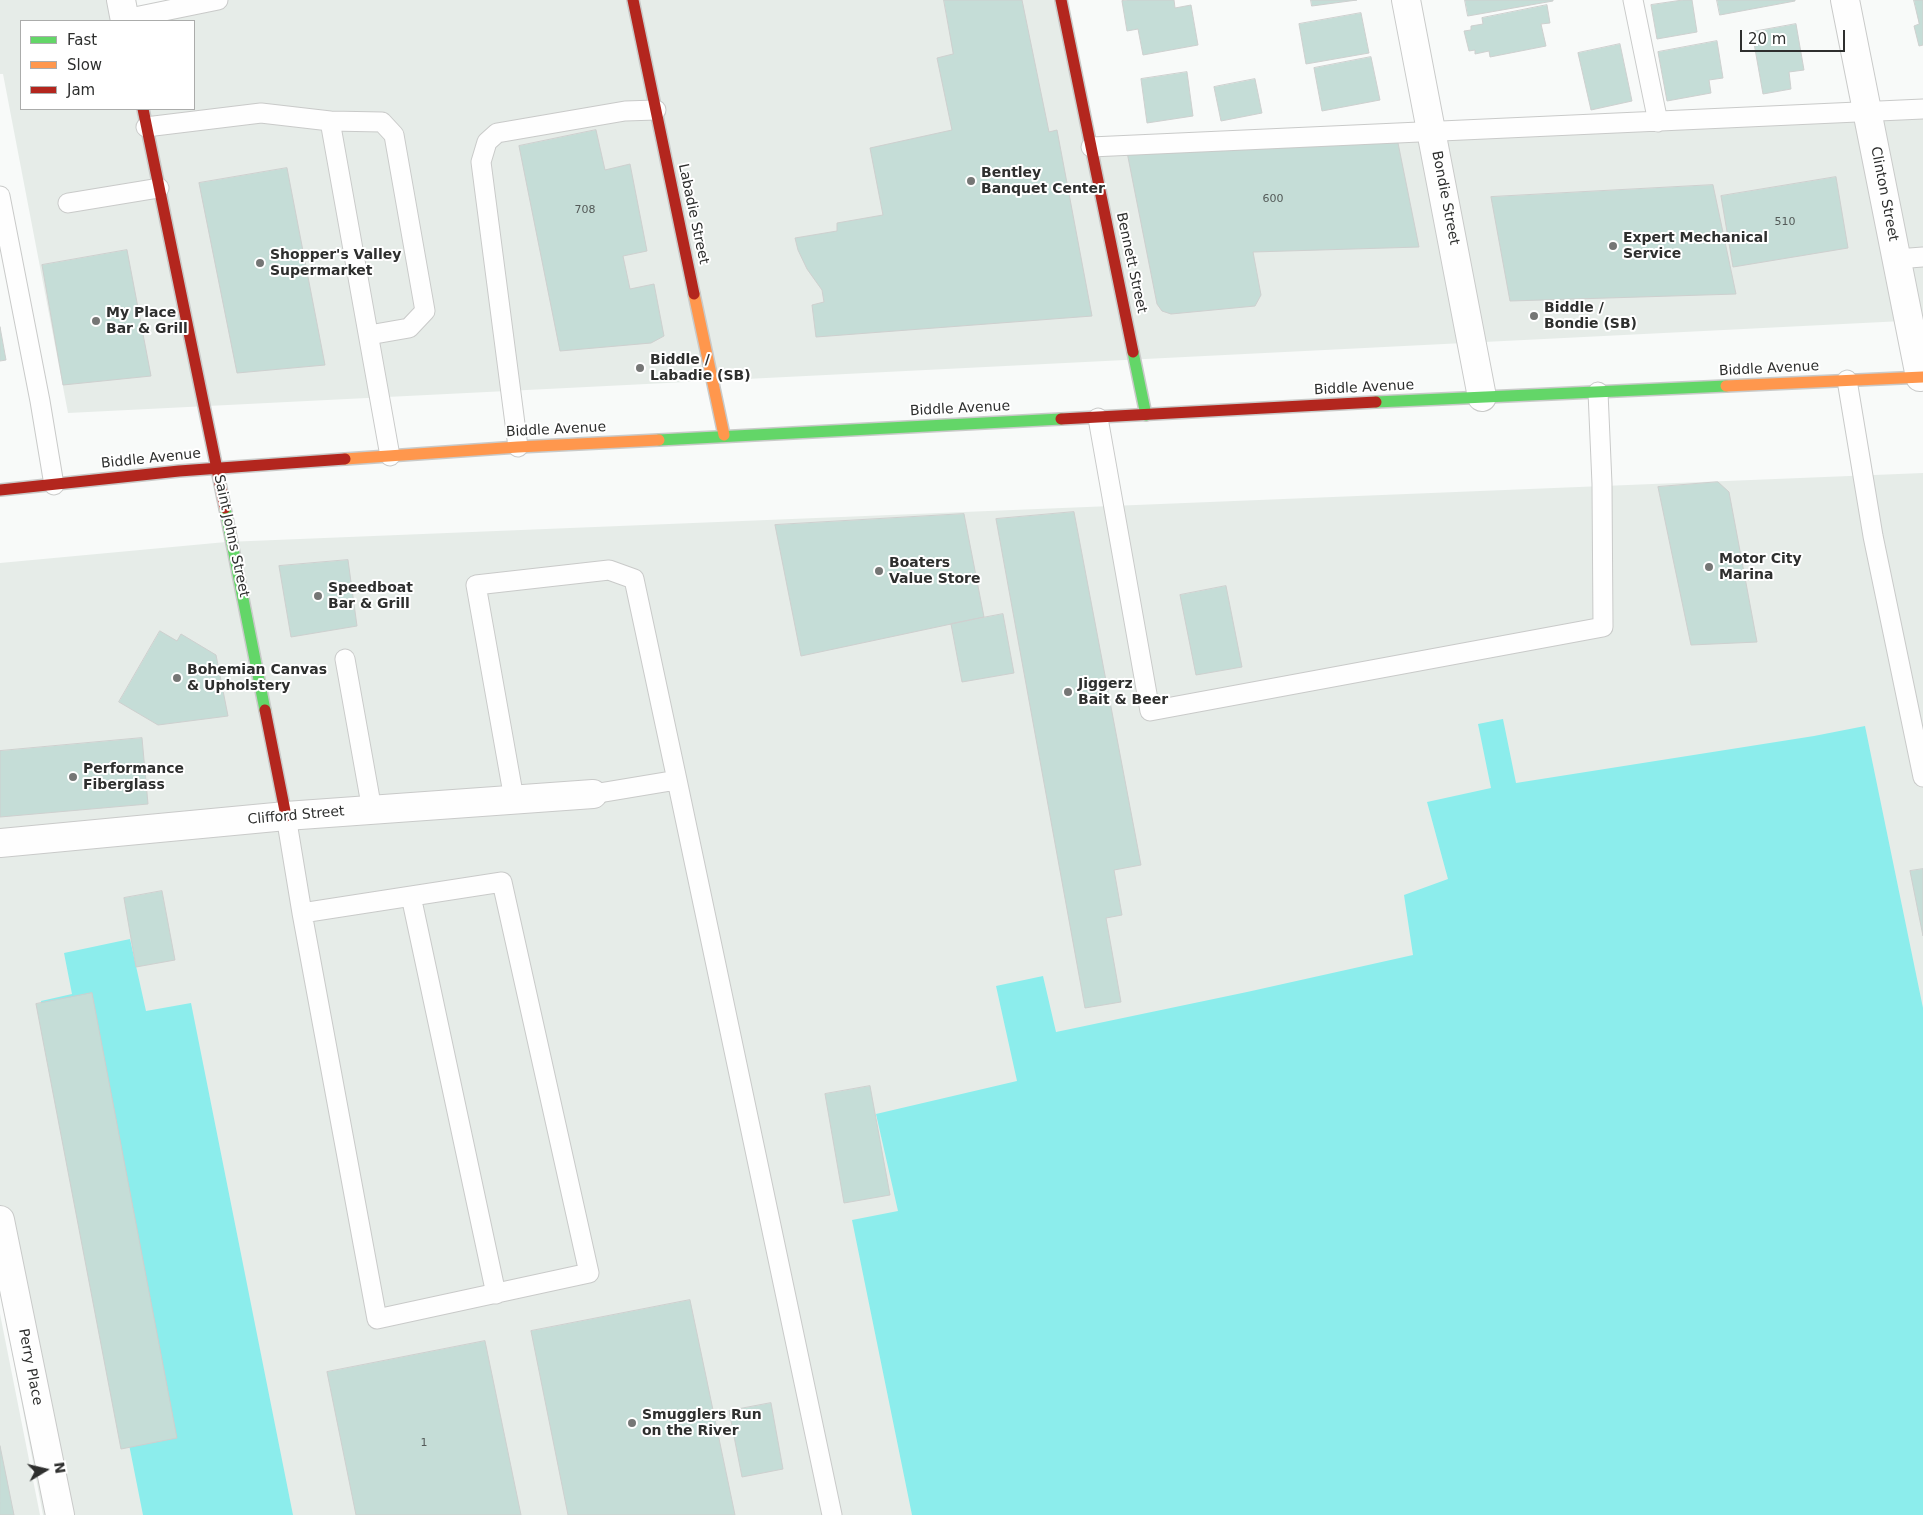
<!DOCTYPE html>
<style>
body{margin:0}
#map{position:relative;width:1923px;height:1515px;overflow:hidden;background:#f8faf9;font-family:"DejaVu Sans",sans-serif}
canvas{display:block}
.legend{position:absolute;left:20px;top:20px;width:175px;height:90px;box-sizing:border-box;background:#fff;border:1px solid #abacab;margin:0;padding:6px 9px;list-style:none;font-size:15px;color:#2e2f2e}
.legend li{display:flex;align-items:center;gap:10px;height:25px}
.legend b{width:25px;border:1px solid #abacab}
.north{position:absolute;left:20px;top:1445px;width:50px;height:50px;-webkit-text-stroke:4px #fff;paint-order:stroke;rotate:81deg;font-size:14px;font-weight:700;line-height:20px;text-align:center;color:#2e2f2e}
.north::after{content:'';display:block;margin:auto;width:18px;height:22px;background:#2e2f2e;clip-path:polygon(50% 0,100% 100%,50% 72%,0 100%)}
.scale{position:absolute;left:1740px;top:30px;width:105px;height:22px;box-sizing:border-box;border:2px solid #2e2f2e;border-top:0;padding-left:6px;font-size:15px;line-height:18px;white-space:nowrap;color:#2e2f2e;-webkit-text-stroke:4px #fff;paint-order:stroke}
</style>
<div id="map">
<canvas width="1923" height="1515"></canvas>
<ul class="legend">
<li><b style="height:6px;background:#63d668"></b>Fast</li>
<li><b style="height:6px;background:#ff974d"></b>Slow</li>
<li><b style="height:6px;background:#b3261e"></b>Jam</li>
</ul>
<div class="north">N</div>
<div class="scale">20 m</div>
</div>
<script>
const g = document.querySelector('canvas').getContext('2d');
g.lineJoin = 'round';
function paint(path, color) { g.fillStyle = color; g.fill(path, 'evenodd'); }
function trace(path, color, width, dash) { g.strokeStyle = color; g.lineWidth = width; g.lineCap = dash ? 'butt' : 'round'; g.setLineDash(dash || []); g.stroke(path); }
function write(font, color, halo, rows, align = 'center') {
  g.font = font + ' "DejaVu Sans",sans-serif'; g.lineWidth = 4; g.setLineDash([]); g.textBaseline = 'middle'; g.strokeStyle = halo; g.fillStyle = color; for (const [text, x, y, turn = 0] of rows) {
    g.save(); g.translate(x, y); g.rotate((+turn || 0) * Math.PI / 180); g.textAlign = isNaN(turn) ? turn : align; if (halo) g.strokeText(text, 0, 0); g.fillText(text, 0, 0); g.restore();
  }
}
paint(new Path2D(`
 M0 0H121L125 18 218 0H1061L1091 146 1923 109V320L68 413 3 74H0ZM21 21H194V109H21Z
 M1923 473V1241L1290 1515H43L0 1289V563L226 542Z
 M0 1314 40 1515H0Z`), '#e6ece8');
paint(new Path2D(`
 M1503 719 1516 783 1814 736 1865 726 1923 1008V1515H912L852 1220 898 1211 876 1114 1017 1081 996 986 1043 976 1056 1032 1247 992 1413 955 1404 895 1448 879 1427 802 1491 788 1478 724Z
 M130 939 146 1011 191 1003 293 1515H143L41 1001 72 994 64 953Z`), '#8cedec');
const building = new Path2D(`
 M944 0H1022L1049 132 1057 130 1092 316 816 337 812 305 824 302 822 290 807 269 798 250 795 238 837 231V223L883 215 870 148 952 130 937 58 953 54Z
 M1127 0H1174L1175 8 1191 5 1198 45 1143 55 1138 29 1127 31 1122 1Z
 M1311 0H1357L1312 6Z
 M1465 0H1553V1L1468 16Z
 M1683 0H1692L1697 32 1657 39 1651 5Z
 M1717 0H1795V1L1720 15Z
 M1914 0H1923V45L1919 46 1914 26 1919 24Z
 M1547 5 1550 23 1541 24 1546 46 1490 57 1489 51 1475 54V50L1469 51 1464 31 1471 30V26L1483 24 1482 18Z
 M1361 13 1369 53 1306 64 1299 24Z
 M1796 24 1804 70 1789 72 1791 89 1763 94 1752 32Z
 M1717 41 1723 78 1709 80 1711 93 1667 101 1658 52Z
 M1620 44 1632 101 1591 110 1578 53Z
 M1371 57 1380 100 1322 111 1314 68Z
 M1187 72 1193 116 1147 123 1141 79Z
 M1255 79 1262 113 1221 121 1214 87Z
 M596 130 605 170 630 164 647 251 623 256 630 289 654 284 664 336 651 343 560 351 519 146Z
 M1398 143 1419 247 1253 252 1261 295 1255 306 1171 314 1162 311 1157 304 1127 152Z
 M287 168 325 365 237 373 199 183Z
 M1836 177 1848 248 1733 267 1721 196Z
 M1713 185 1736 294 1510 301 1491 197Z
 M127 250 151 376 63 385 42 265Z
 M0 327 6 360 0 361Z
 M1718 482 1729 492 1757 642 1691 645 1658 487Z
 M1074 512 1141 865 1114 870 1122 915 1106 918 1121 1002 1085 1008 996 519Z
 M964 514 984 617 801 656 775 525Z
 M348 560 357 626 291 637 279 566Z
 M1226 586 1242 667 1196 675 1180 595Z
 M1003 614 1014 673 962 682 951 624Z
 M160 631 177 641 181 634 216 655 228 716 158 725 119 702Z
 M142 738 148 804 0 817V751Z
 M1923 869V936L1910 871Z
 M162 891 175 960 136 967 124 898Z
 M92 993 177 1438 121 1449 36 1004Z
 M870 1086 890 1195 844 1203 825 1094Z
 M690 1300 735 1515H568L531 1331Z
 M485 1341 521 1515H356L327 1372Z
 M771 1403 783 1469 742 1477 729 1411Z
 M0 1446 14 1515H0Z`);
paint(building, '#c5ddd7');
trace(building, '#ced0cf', 1);
const lane = new Path2D(`
 M1633 0 1658 122
 M125 19 218 0
 M330 121 382 122 394 135 425 311 409 328 369 335
 M146 127 261 113 330 121 390 456
 M1091 147 1923 109
 M0 196 40 401 54 485
 M68 203 159 188
 M1897 259 1923 257
 M1847 380 1873 536 1923 777
 M1098 418 1150 711 1603 627 1602 484 1598 392
 M518 447 481 162 487 142 497 133 625 111 656 110
 M345 659 372 810
 M593 794 677 780 832 1515
 M514 799 476 585 609 570 634 579 677 780
 M286 816 302 913 377 1319 589 1273 502 882 302 913
 M411 896 496 1294`);
const street = new Path2D(`
 M121 0 125 21
 M1406 0 1482 397
 M1845 0 1920 377
 M0 843 286 816 593 794
 M0 1220 60 1515`);
const fast = new Path2D(`
 M1133 352 1146 415
 M1376 402 1726 386
 M659 440 1061 419
 M225 508 265 710`);
const slow = new Path2D(`
 M694 294 724 435
 M1726 386 1923 377
 M345 459 518 447 659 440`);
const jam = new Path2D(`
 M633 0 694 294
 M1061 0 1133 352
 M143 109 225 508
 M1061 419 1376 402
 M0 490 179 471 345 459
 M265 710 286 816`);
trace(lane, '#c9cac9', 21);
trace(street, '#c9cac9', 30);
trace(fast, '#c9cac9', 14);
trace(slow, '#c9cac9', 14);
trace(jam, '#c9cac9', 14);
trace(lane, '#fefefe', 19);
trace(street, '#fefefe', 28);
trace(fast, '#63d668', 11);
trace(slow, '#ff974d', 11);
trace(jam, '#b3261e', 11);
for (const [x, y, r, color] of [
 [971,181,5,"#757675"],
 [1613,246,5,"#757675"],
 [260,263,5,"#757675"],
 [1534,316,5,"#757675"],
 [96,321,5,"#757675"],
 [640,368,5,"#757675"],
 [1709,567,5,"#757675"],
 [879,571,5,"#757675"],
 [318,596,5,"#757675"],
 [177,678,5,"#757675"],
 [1068,692,5,"#757675"],
 [73,777,5,"#757675"],
 [632,1423,5,"#757675"]
]) { const dot = new Path2D(); dot.arc(x, y, r, 0, 2 * Math.PI); g.fillStyle = color; g.fill(dot); trace(dot, '#fff', 2); }
write('11px', '#545a58', null, [
 ["600",1273,199],
 ["708",585,210],
 ["510",1785,222],
 ["1",424,1443]
]);
write('bold 14px', '#2e2f2e', '#fff', [
 ["Bentley",981,173],
 ["Banquet Center",981,189],
 ["Expert Mechanical",1623,238],
 ["Service",1623,254],
 ["Shopper's Valley",270,255],
 ["Supermarket",270,271],
 ["Biddle /",1544,308],
 ["Bondie (SB)",1544,324],
 ["My Place",106,313],
 ["Bar & Grill",106,329],
 ["Biddle /",650,360],
 ["Labadie (SB)",650,376],
 ["Motor City",1719,559],
 ["Marina",1719,575],
 ["Boaters",889,563],
 ["Value Store",889,579],
 ["Speedboat",328,588],
 ["Bar & Grill",328,604],
 ["Bohemian Canvas",187,670],
 ["& Upholstery",187,686],
 ["Jiggerz",1078,684],
 ["Bait & Beer",1078,700],
 ["Performance",83,769],
 ["Fiberglass",83,785],
 ["Smugglers Run",642,1415],
 ["on the River",642,1431]
], 'left');
write('14px', '#2e2f2e', '#fff', [
 ["Clinton Street",1884,194,79],
 ["Bondie Street",1445,198,79],
 ["Labadie Street",693,214,78],
 ["Bennett Street",1131,263,78],
 ["Biddle Avenue",1769,369,-3],
 ["Biddle Avenue",1364,388,-3],
 ["Biddle Avenue",960,409,-3],
 ["Biddle Avenue",556,430,-3],
 ["Biddle Avenue",151,459,-6],
 ["Saint Johns Street",231,536,78],
 ["Clifford Street",296,816,-5],
 ["Perry Place",30,1367,79]
]);
</script>
